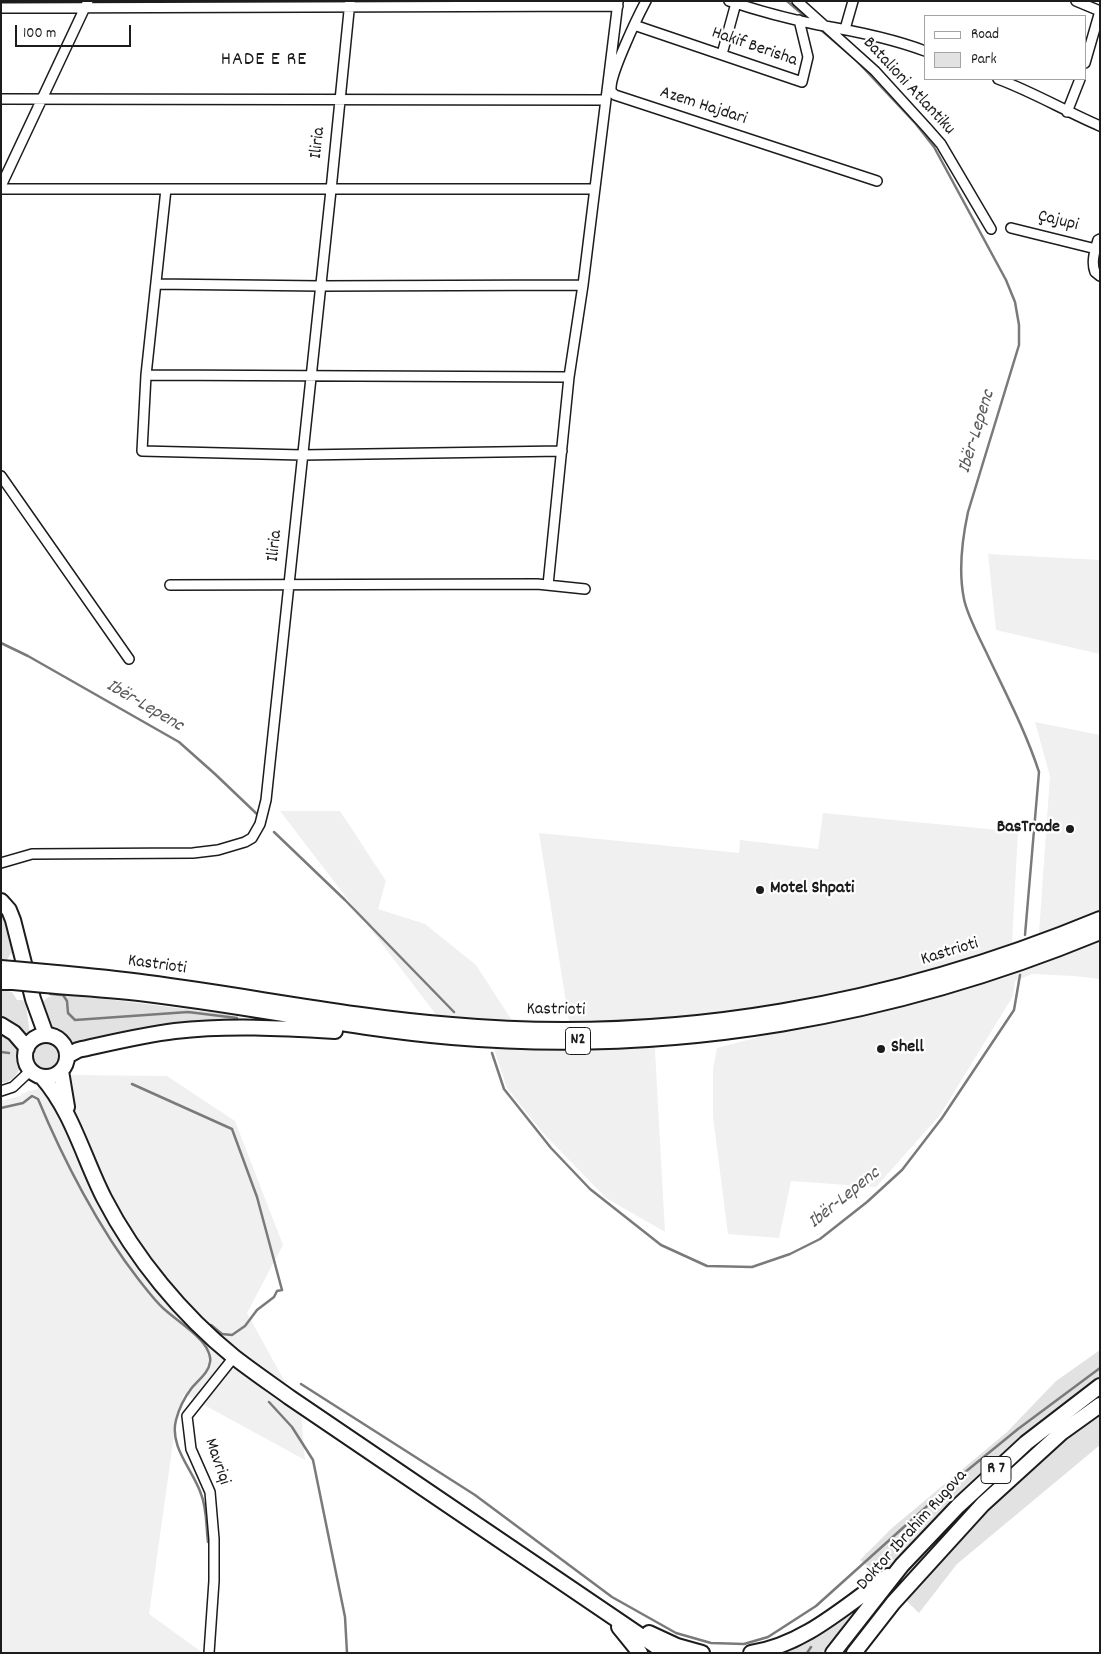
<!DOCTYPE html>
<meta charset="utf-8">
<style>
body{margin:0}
#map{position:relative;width:1101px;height:1654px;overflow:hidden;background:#fff;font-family:Dekko,sans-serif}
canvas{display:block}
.frame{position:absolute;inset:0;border:2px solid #1c1c1c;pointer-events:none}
.legend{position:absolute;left:924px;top:15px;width:162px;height:65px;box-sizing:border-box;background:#fff;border:1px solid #a4a4a4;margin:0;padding:6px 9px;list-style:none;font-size:15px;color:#1c1c1c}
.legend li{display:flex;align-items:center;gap:10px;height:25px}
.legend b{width:25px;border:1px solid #a4a4a4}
.scale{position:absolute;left:15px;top:25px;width:116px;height:22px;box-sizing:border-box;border:2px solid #1c1c1c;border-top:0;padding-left:6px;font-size:15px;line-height:18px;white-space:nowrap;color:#1c1c1c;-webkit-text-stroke:4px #fff;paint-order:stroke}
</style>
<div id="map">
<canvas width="1101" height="1654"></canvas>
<div class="frame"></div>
<ul class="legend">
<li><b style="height:6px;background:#fff"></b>Road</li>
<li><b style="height:14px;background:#e2e2e2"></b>Park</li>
</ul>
<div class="scale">100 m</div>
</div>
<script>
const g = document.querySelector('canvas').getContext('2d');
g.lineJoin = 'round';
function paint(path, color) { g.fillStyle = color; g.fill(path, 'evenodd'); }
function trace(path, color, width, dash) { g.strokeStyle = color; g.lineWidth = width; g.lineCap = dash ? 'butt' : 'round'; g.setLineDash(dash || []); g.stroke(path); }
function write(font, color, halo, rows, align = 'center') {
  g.font = font + ' Dekko,sans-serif'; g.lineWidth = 4.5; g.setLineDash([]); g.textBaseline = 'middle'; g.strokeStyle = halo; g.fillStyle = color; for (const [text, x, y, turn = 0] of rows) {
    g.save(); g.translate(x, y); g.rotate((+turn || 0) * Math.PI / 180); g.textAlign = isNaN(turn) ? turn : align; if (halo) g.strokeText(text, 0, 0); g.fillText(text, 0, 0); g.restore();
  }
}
paint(new Path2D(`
 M988 554 1100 560V654L996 630Z
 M1035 722 1100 735V979L1074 976 1032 974 1015 981 1013 996 940 1115 876 1187 791 1181 779 1238 728 1234 713 1117V1069L717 1048 789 1029 656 1043 655 1051 665 1232 606 1198 543 1133 507 1088 494 1049 438 1017 280 811H340L386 881 378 909 425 924 476 965 511 1019 569 1021 539 833 739 853 740 840 818 849 823 813 1018 832 1012 942 1039 933 1050 776Z
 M72 1075 167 1076 235 1121 283 1245 247 1313 301 1411 305 1460 184 1394 176 1421 149 1614 203 1653 1 1652V1101L20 1096 28 1091 35 1090Z`), '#f0f0f0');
paint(new Path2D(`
 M1 910 7 920 15 956 11 953 7 960 1 959Z
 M1 990 12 992 17 1000H23L26 1005 30 1035 25 1034 1 1018Z
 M67 994 225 1014 280 1026 69 1044 61 1035 50 1030 39 996 44 1001 48 997Z
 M1 1033C14 1044 30 1059 15 1076 11 1080 7 1083 1 1083Z
 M33 1056a13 13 0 1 1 26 0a13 13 0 1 1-26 0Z
 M1100 1350V1445L957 1564 919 1613 884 1579 860 1560 892 1528 1007 1432 1056 1381Z
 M875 1588 822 1653H774Z`), '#e2e2e2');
trace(new Path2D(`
 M787 1 808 19
 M820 29 856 60 916 124 934 147 1006 280 1015 302 1019 325V345L968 512C962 540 958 570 964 599 967 615 981 641 988 656 1006 694 1026 732 1039 772L1025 935
 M1 643 28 656 179 742 215 774 259 816
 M274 832 345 900 454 1012
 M50 994 63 995 67 1001 68 1013 75 1020 188 1012 237 1018
 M1 1052 9 1053
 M492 1053 504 1089 551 1148 590 1189 661 1245 707 1266 752 1267 790 1254 820 1239 867 1202 902 1170 942 1118 1014 1010 1020 975
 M132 1084 232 1129 257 1197 282 1290 277 1291 274 1297 257 1310 245 1326 232 1335 222 1334 211 1325
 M1 1108 23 1103 32 1096 38 1099C63 1159 99 1229 139 1280 147 1290 155 1301 164 1309 176 1320 203 1337 208 1351 209 1353 211 1359 210 1362 209 1373 197 1381 191 1389 184 1398 179 1409 176 1420 169 1447 193 1470 201 1494 207 1508 206 1527 208 1542
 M301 1384 475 1495 612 1597 676 1633 711 1643 744 1644 768 1637 816 1606 964 1473 1018 1429 1100 1368
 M269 1402 292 1427 313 1460 345 1617 347 1653
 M807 1653 811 1647`), '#7a7a7a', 2.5);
const minor = new Path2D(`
 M646 1C638 16 610 74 611 89 611 92 612 92 615 95L877 181
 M729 1C759 11 789 19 819 25 855 31 891 38 925 51
 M797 1 875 71 927 128 941 144 991 229
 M1076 1 1100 11
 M1 8 618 6
 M634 25 802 82 808 57 799 20
 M845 29 853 1
 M722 54 736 3
 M1085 63 1100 11
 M998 79C1033 92 1065 111 1100 126
 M1 99 606 100
 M1067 112 1080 79
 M1 186 88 1
 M1 189H595
 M166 189 146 375 142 451 302 455 562 451
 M1011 228 1096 249
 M1100 239 1098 240C1095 250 1091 262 1095 272L1100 276
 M156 284 320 286 583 285
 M146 375 569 377
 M1 476 129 659
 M170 585 537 584 585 589
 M548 585 569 377 583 285 618 2
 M1 863 32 854 193 853 218 850 245 842 252 838 260 824 266 800 331 190 350 1
 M1 1091 13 1087 30 1071
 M209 1653 214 1581V1539L210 1492 191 1449 187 1416 234 1357`);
const highway = new Path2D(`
 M1 901 9 910 13 920 33 999 46 1035
 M1 968 13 969
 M46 972C80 975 114 978 148 983 249 996 350 1017 452 1025 673 1045 895 1004 1100 919
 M1 982H13
 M45 985C79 988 114 990 147 994 249 1006 349 1028 452 1037 673 1056 895 1017 1100 932
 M1 1025 14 1033 27 1048
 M25 1056a21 21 0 1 1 42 0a21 21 0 1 1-42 0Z
 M67 1056 78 1050C110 1043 142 1035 175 1031 228 1025 282 1028 335 1031
 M61 1071 67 1107
 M42 1077C72 1111 84 1159 104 1198 135 1258 182 1315 234 1357 252 1371 271 1384 289 1397L666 1653
 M619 1627 640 1653
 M649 1633 677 1646 702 1653
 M751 1653C804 1645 845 1606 888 1576
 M833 1653 902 1565 958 1506 1026 1443 1100 1386
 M854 1653 893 1603 983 1504 1061 1433 1100 1405`);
trace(minor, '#1c1c1c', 12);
trace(highway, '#1c1c1c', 18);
trace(minor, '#fff', 9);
trace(highway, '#fff', 14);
const highwayBridge = new Path2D(`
 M13 969 46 972
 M13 982 45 985`);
trace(highwayBridge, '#1c1c1c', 18, []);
trace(highwayBridge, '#fff', 14);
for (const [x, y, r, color] of [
 [1070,829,5,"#1c1c1c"],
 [760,890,5,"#1c1c1c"],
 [881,1049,5,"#1c1c1c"]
]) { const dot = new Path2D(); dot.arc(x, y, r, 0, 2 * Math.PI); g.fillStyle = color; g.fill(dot); trace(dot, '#fff', 2); }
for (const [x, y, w] of [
 [578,1041,25],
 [996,1470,30]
]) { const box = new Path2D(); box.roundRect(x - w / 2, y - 13.5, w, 27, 4); g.fillStyle = '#fff'; g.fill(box); trace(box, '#1c1c1c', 1); }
write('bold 16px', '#1c1c1c', null, [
 ["N2",578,1041],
 ["R 7",996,1470]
]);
write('18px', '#1c1c1c', '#fff', [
 ["Hakif Berisha",754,48,19],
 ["Batalioni Atlantiku",908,87,47],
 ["Azem Hajdari",703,107,18],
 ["Iliria",319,143,-84],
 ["Çajupi",1058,222,14],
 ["Iliria",276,546,-84],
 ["Kastrioti",950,953,-17],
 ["Kastrioti",157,966,8],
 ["Kastrioti",556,1011,1],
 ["Mavriqi",216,1462,71],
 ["Doktor Ibrahim Rugova",913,1531,-48]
]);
write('bold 18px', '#1c1c1c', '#fff', [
 ["BasTrade",1060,829,"right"],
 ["Motel Shpati",770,890],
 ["Shell",891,1049]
], 'left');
write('italic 19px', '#5a5a5a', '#fff', [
 ["Ibër-Lepenc",978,432,-73],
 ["Ibër-Lepenc",144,707,30],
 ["Ibër-Lepenc",845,1199,-39]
]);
g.letterSpacing = '1px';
write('20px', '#1c1c1c', '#fff', [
 ["HADE E RE",264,61]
]);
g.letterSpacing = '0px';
</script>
